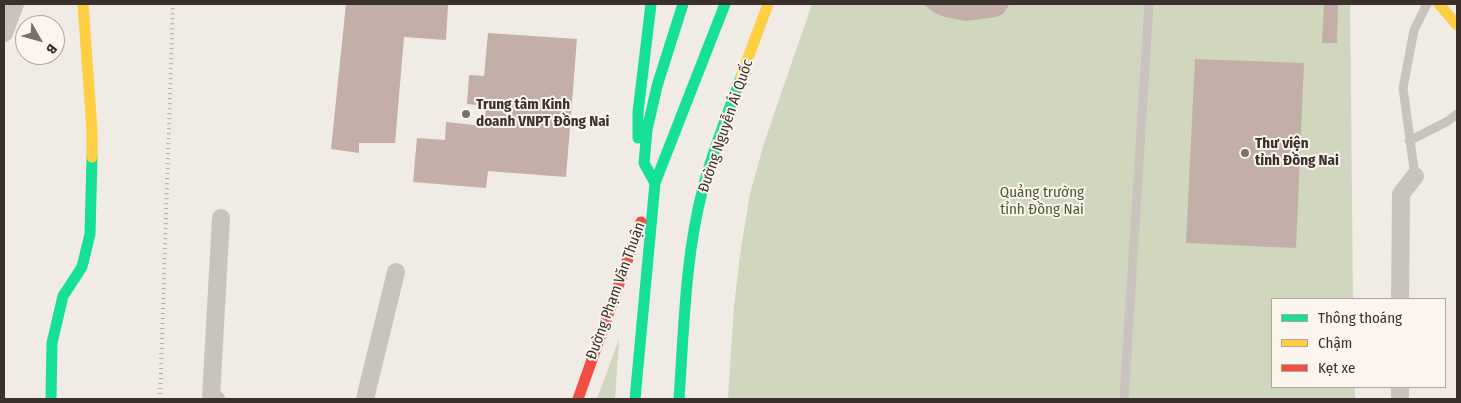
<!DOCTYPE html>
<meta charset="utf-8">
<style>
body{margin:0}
#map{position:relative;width:1461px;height:403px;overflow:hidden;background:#f0ebe5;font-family:"Fira Sans Condensed",sans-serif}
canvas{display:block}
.frame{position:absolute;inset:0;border:5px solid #3b302b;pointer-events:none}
.legend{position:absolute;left:1271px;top:298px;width:175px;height:90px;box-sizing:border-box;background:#fbf5ee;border:1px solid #aea6a0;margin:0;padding:6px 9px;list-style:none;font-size:15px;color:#3b302b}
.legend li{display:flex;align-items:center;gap:10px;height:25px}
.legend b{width:25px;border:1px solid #aea6a0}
.north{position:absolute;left:15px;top:15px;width:50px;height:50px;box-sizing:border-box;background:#fbf5ee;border:1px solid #aea6a0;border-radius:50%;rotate:128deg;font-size:14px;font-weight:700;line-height:20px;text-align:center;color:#3b302b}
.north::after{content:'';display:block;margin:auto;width:18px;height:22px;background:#7a716c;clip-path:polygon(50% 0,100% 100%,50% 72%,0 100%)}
</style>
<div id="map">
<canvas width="1461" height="403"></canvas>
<div class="frame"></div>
<ul class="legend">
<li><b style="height:6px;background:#16e098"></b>Thông thoáng</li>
<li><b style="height:6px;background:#ffcf43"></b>Chậm</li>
<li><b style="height:6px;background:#f24e42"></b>Kẹt xe</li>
</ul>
<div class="north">B</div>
</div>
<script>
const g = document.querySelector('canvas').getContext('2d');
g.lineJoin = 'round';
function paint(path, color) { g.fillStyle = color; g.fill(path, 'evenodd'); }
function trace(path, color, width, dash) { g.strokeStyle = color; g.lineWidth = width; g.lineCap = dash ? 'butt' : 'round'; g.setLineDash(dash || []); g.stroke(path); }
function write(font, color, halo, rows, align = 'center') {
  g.font = font + ' "Fira Sans Condensed",sans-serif'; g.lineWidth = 4; g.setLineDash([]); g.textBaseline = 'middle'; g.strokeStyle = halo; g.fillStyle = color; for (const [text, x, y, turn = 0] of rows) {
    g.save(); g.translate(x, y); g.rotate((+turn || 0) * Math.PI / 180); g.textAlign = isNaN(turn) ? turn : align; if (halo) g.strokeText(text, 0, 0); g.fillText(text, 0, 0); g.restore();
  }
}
paint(new Path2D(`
 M812 4H1350L1353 299H1272V387H1355V399H728L734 305 741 248 750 194 764 143Z
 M619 339 615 399H597Z`), '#d1d6bf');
paint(new Path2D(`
 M346 4 448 5 446 40 404 37 395 143H359V153L331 149Z
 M923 4H990L992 5 993 4H1008L1009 5 1003 14 996 17 966 21 945 17 935 13Z
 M1324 4H1338L1337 43H1322Z
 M488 33 577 39 566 177 488 171 486 188 413 182 417 138 445 140 446 122 484 126 486 106 467 104 469 75 484 76Z
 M1195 59 1304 63 1296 248 1186 243Z`), '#c3afa7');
trace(new Path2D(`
 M1409 141 1448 121 1457 114
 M1415 176 1403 88 1414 30 1427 4
 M1124 399 1149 4`), '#c9c3be', 9);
trace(new Path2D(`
 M4 33 15 4
 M1400 299 1401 194 1415 176
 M216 399 211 397 221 218
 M365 399 396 272
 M1400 399V387`), '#c9c3be', 18);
trace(new Path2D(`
 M638 138V112L651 4
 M655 183 644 163 647 130 657 86 683 4
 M51 399 52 343 63 296 82 267 90 234 92 157
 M635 399 655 183 725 4
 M679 399C684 329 685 256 703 188 713 150 728 113 741 77`), '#16e098', 11);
trace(new Path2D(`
 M83 4 92 130V157
 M1439 4 1457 25
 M741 77 768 4`), '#ffcf43', 11);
trace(new Path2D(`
 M578 399 641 222`), '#f24e42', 11);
trace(new Path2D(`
 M160 399 173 4`), '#b1aca8', 4, [1, 4]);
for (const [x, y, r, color] of [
 [466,114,5,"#7a716c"],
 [1245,153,5,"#7a716c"]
]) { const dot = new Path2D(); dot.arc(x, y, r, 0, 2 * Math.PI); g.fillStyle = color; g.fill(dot); trace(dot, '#fbf5ee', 2); }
write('bold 15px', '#3b302b', '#fbf5ee', [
 ["Trung tâm Kinh",476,105],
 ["doanh VNPT Đồng Nai",476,122],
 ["Thư viện",1255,144],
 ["tỉnh Đồng Nai",1255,161]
], 'left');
write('15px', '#3b302b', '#fbf5ee', [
 ["Đường Nguyễn Ái Quốc",726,126,-71],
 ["Đường Phạm Văn Thuận",616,291,-70]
]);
write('15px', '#4a5a2e', '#fbf5ee', [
 ["Quảng trường",1042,193],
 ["tỉnh Đồng Nai",1042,210]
]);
</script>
